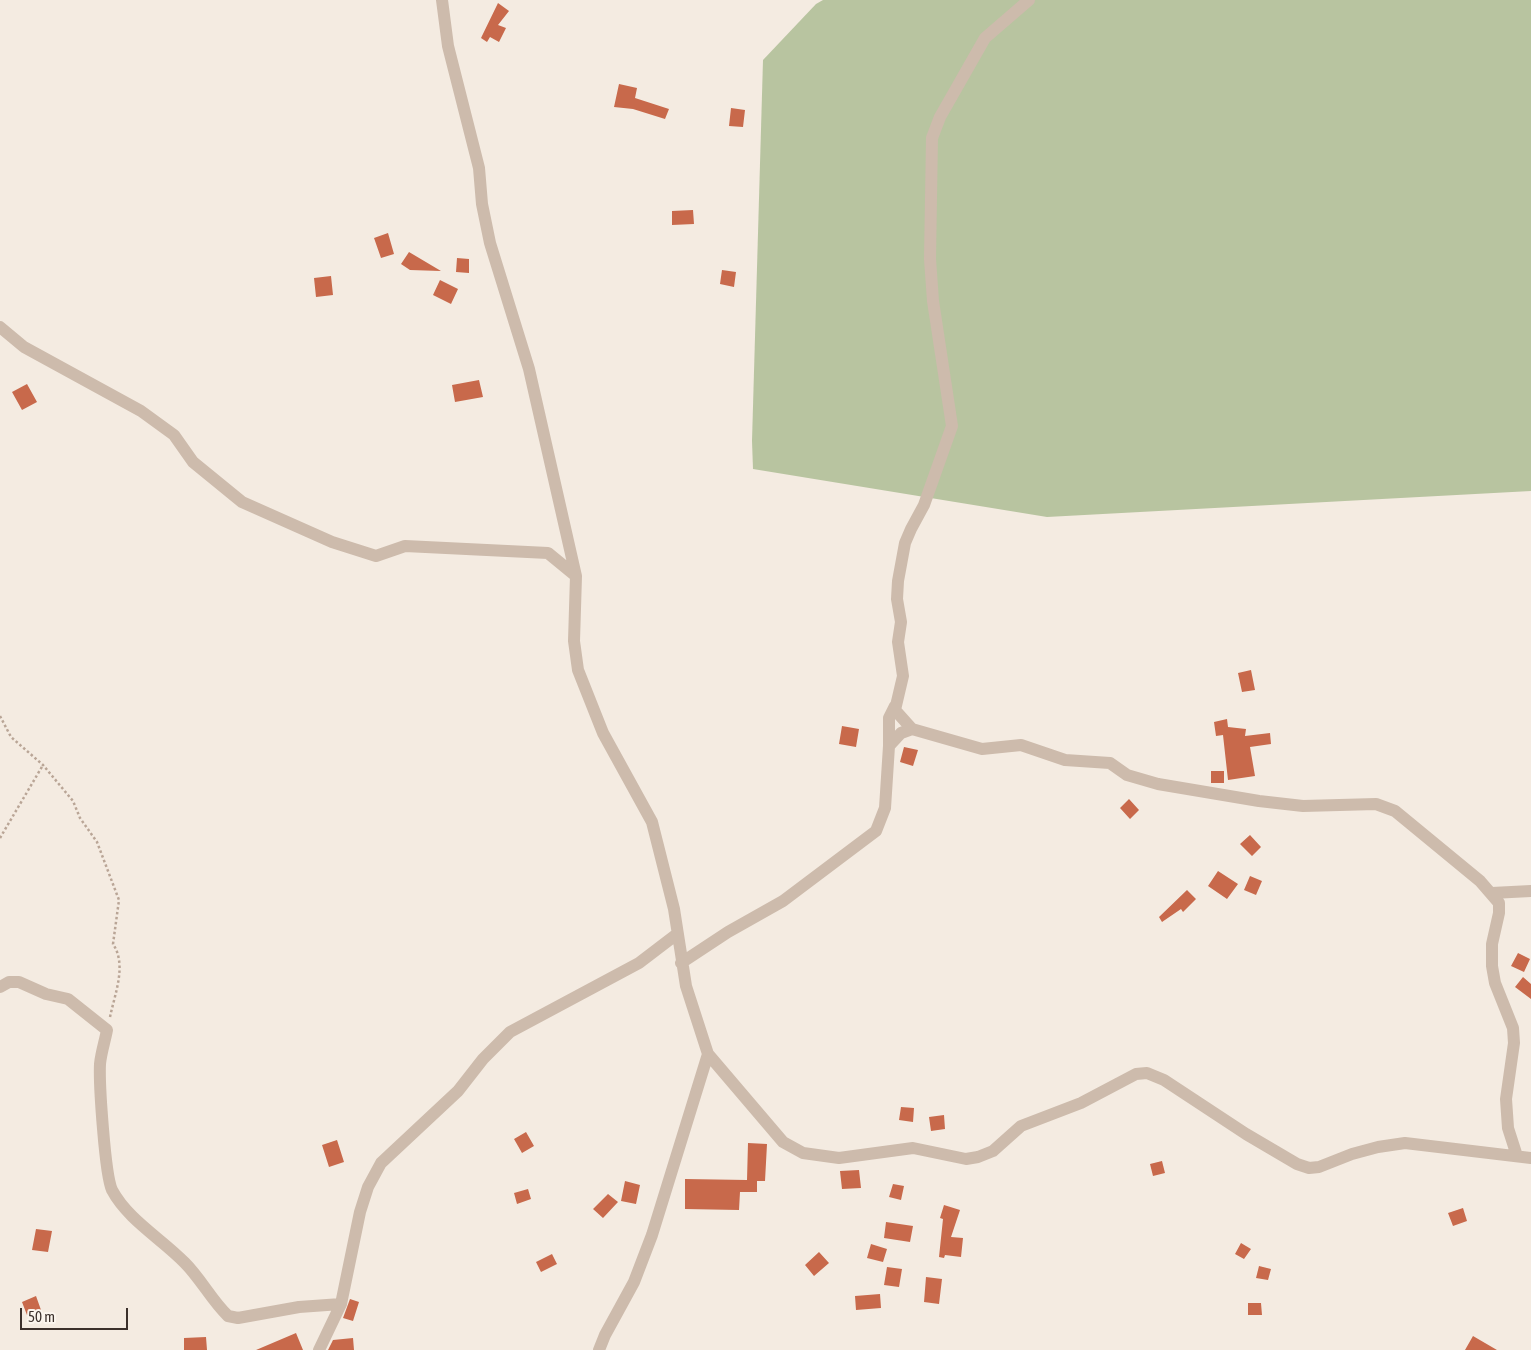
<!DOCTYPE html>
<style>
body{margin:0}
#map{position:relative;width:1531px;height:1350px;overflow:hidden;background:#f4ebe1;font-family:"Asap Condensed",sans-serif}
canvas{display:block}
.scale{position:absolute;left:20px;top:1308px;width:108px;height:22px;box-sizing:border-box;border:2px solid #3b302b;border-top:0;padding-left:6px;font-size:15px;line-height:18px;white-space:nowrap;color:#3b302b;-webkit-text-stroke:4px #fbf5ee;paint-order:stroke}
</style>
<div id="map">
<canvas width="1531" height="1350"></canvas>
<div class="scale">50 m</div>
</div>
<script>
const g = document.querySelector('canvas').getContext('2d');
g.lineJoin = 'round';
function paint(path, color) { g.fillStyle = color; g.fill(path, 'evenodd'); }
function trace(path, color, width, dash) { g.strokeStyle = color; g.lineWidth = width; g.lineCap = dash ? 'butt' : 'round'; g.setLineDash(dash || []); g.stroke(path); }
paint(new Path2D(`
 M823 0H1531V491L1047 517 753 469 752 441 763 60 816 4Z`), '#b8c4a0');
paint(new Path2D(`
 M498 3 509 11 498 25 506 28 499 42 490 37 487 42 481 38Z
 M619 84 637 88 635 98 669 109 665 119 633 109 614 107Z
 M731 108 745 110 743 127 729 126Z
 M693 210 694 224 672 225V211Z
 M388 233 394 254 381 258 374 238Z
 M409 252 441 271 410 270 401 264Z
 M457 258 469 259V273L456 272Z
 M722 270 736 272 734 287 720 284Z
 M331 276 333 295 316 297 314 278Z
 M440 280 458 289 451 304 433 295Z
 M479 380 483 397 455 402 452 385Z
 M27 384 37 402 22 410 12 392Z
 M1251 670 1255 690 1242 692 1238 673Z
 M1227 719 1228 727 1246 729 1245 736 1270 733 1271 744 1250 747 1255 776 1228 780 1223 735 1216 736 1214 722Z
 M842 726 859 729 856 747 839 744Z
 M904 747 918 750 913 766 900 762Z
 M1211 771H1224V783H1211Z
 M1129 799 1139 810 1130 819 1120 808Z
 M1250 835 1261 847 1252 856 1240 844Z
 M1218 871 1238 884 1227 899 1208 886Z
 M1250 876 1262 881 1256 895 1244 890Z
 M1187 890 1196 899 1183 912 1181 909 1162 922 1159 917Z
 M1518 953 1530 959 1524 972 1511 966Z
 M1523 977 1531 984V999L1515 987Z
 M901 1107 914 1108 913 1122 899 1120Z
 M944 1115 945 1129 931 1131 929 1117Z
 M526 1132 534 1146 522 1153 514 1139Z
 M337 1140 344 1162 329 1167 322 1145Z
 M748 1143 767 1144 765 1181H757V1192H740L739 1210 685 1209V1179L747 1180Z
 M1162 1161 1165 1173 1153 1176 1150 1164Z
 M859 1170 861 1188 842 1189 840 1171Z
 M625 1181 640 1185 636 1204 621 1201Z
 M893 1184 904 1186 901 1200 889 1197Z
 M528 1189 531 1199 517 1204 514 1193Z
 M608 1194 618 1202 603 1218 593 1209Z
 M944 1205 960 1210 951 1237 963 1238 961 1257 945 1255 944 1258 939 1257 943 1219 940 1218Z
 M1463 1208 1467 1221 1453 1226 1448 1213Z
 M886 1222 913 1226 910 1242 884 1238Z
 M36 1229 52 1231 48 1252 32 1250Z
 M1241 1243 1251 1249 1244 1259 1235 1254Z
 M871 1244 887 1249 883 1262 867 1258Z
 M819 1252 829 1263 814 1276 805 1265Z
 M552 1254 557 1264 541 1272 536 1262Z
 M1259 1266 1271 1269 1268 1280 1256 1278Z
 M887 1267 902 1269 899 1287 884 1285Z
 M926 1277 942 1279 939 1304 924 1302Z
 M880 1294 881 1308 856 1310 855 1296Z
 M36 1296 41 1310 27 1315 22 1302Z
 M350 1299 359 1302 353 1321 343 1318Z
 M1248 1303H1261L1262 1315H1248Z
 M296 1333 303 1350H256Z
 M1473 1336 1497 1350H1465Z
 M206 1337 207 1350H184V1338Z
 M353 1338 354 1350H328L333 1340Z`), '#c8694b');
trace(new Path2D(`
 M0 716 11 737 43 765 73 801 80 818 97 842 119 900 113 944C127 965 115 993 110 1017
 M0 838 43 765`), '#b9a596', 2.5, [2.5, 2.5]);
trace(new Path2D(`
 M442 0 448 46 479 168 482 204 490 243 529 369 576 576 574 641 578 670 603 733 652 822 674 909 686 986 708 1054 783 1142 803 1153 839 1158 913 1148 966 1159 978 1157 993 1151 1021 1126 1081 1103 1136 1074 1147 1073 1164 1080 1246 1134 1297 1164 1309 1168 1319 1167 1352 1154 1378 1147 1405 1143 1531 1158
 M0 327 24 347 141 411 174 435 193 462 242 502 332 542 376 556 405 546 548 553 576 576
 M912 729 895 710 903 676 898 642 901 622 897 599 898 581 905 543 911 529 924 505 952 426 933 301 930 259 932 138 940 117 985 38 1029 0
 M889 746V718L895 706
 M1492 893 1531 891
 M681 963 728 932 783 901 876 831 885 808 889 746 901 733 912 729 982 749 1021 745 1065 760 1110 763 1127 775 1158 784 1259 801 1303 806 1376 804 1395 811 1480 881 1499 903V913L1492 944V966L1495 983 1513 1028 1514 1043 1506 1099 1508 1128 1517 1156
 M0 987 9 982H19L46 994 68 999 107 1030C105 1041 101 1053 100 1064 99 1084 105 1175 112 1190 128 1220 162 1239 185 1263 201 1279 212 1301 228 1316L238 1318 299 1307 341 1304
 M319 1350 341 1304 360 1212 368 1187 381 1163 458 1091 483 1059 510 1032 639 963 677 934
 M599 1350 605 1335 634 1282 652 1235 708 1054`), '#cdbbac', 12);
</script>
